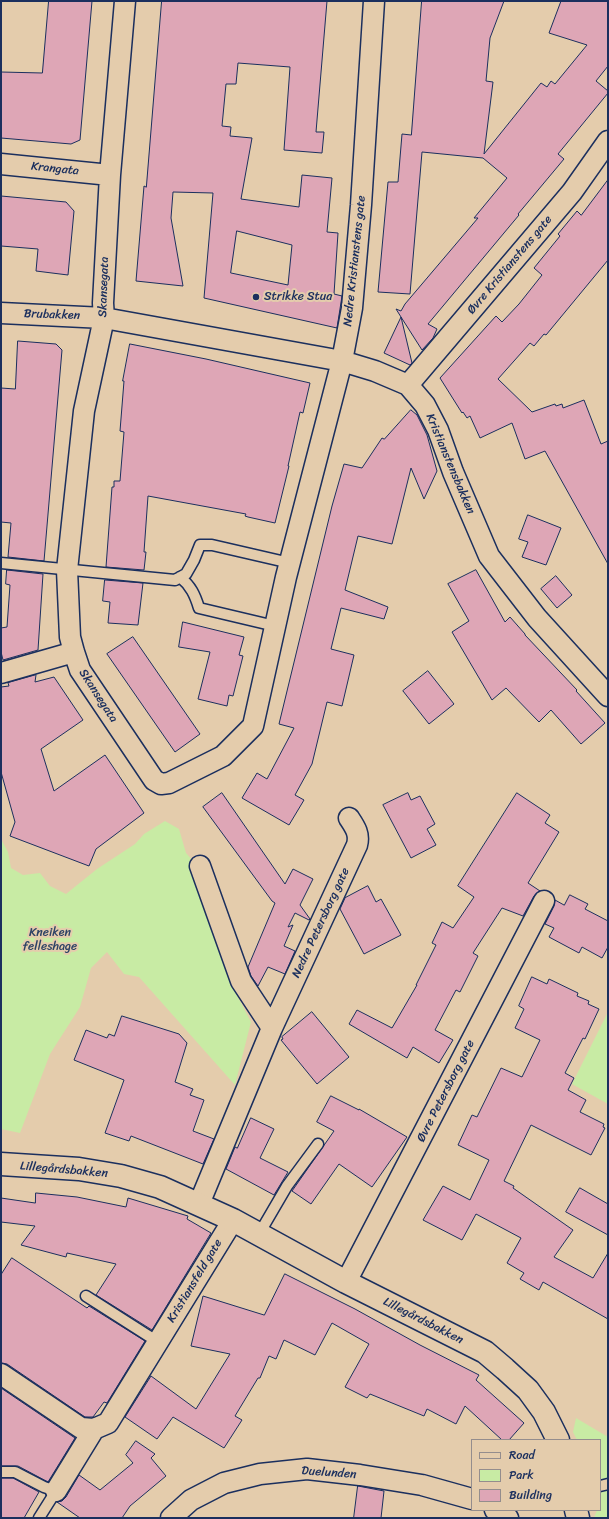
<!DOCTYPE html>
<meta charset="utf-8">
<style>
body{margin:0}
#map{position:relative;width:609px;height:1519px;overflow:hidden;background:#e4ccac;font-family:Sriracha,sans-serif}
canvas{display:block}
.frame{position:absolute;inset:0;border:2px solid #1b2f5e;pointer-events:none}
.legend{position:absolute;left:471px;top:1439px;width:130px;height:72px;box-sizing:border-box;background:#e4ccac;border:1px solid #948d8d;margin:0;padding:5px 7px;list-style:none;font-size:12px;color:#1b2f5e}
.legend li{display:flex;align-items:center;gap:8px;height:20px}
.legend b{width:20px;border:1px solid #948d8d}
</style>
<div id="map">
<canvas width="609" height="1519"></canvas>
<div class="frame"></div>
<ul class="legend">
<li><b style="height:5px;background:#e4ccac"></b>Road</li>
<li><b style="height:11px;background:#c8eba4"></b>Park</li>
<li><b style="height:11px;background:#dea6b6"></b>Building</li>
</ul>
</div>
<script>
const g = document.querySelector('canvas').getContext('2d');
g.lineJoin = 'round';
function paint(path, color) { g.fillStyle = color; g.fill(path, 'evenodd'); }
function trace(path, color, width, dash) { g.strokeStyle = color; g.lineWidth = width; g.lineCap = dash ? 'butt' : 'round'; g.setLineDash(dash || []); g.stroke(path); }
function write(font, color, halo, rows, align = 'center') {
  g.font = font + ' Sriracha,sans-serif'; g.lineWidth = 4; g.setLineDash([]); g.textBaseline = 'middle'; g.strokeStyle = halo; g.fillStyle = color; for (const [text, x, y, turn = 0] of rows) {
    g.save(); g.translate(x, y); g.rotate((+turn || 0) * Math.PI / 180); g.textAlign = isNaN(turn) ? turn : align; if (halo) g.strokeText(text, 0, 0); g.fillText(text, 0, 0); g.restore();
  }
}
paint(new Path2D(`
 M165 821 179 829 186 853 194 862 225 952V968L229 980 251 1022 235 1085 139 977 124 974 107 952 91 968 80 1007 50 1054 20 1133 1 1129V839L8 852 11 868 23 875 40 873 50 886 66 894 97 869 135 844 144 834Z
 M608 1012V1104L572 1084Z
 M576 1418 608 1437V1518H594L597 1510H600V1440H577L573 1432Z`), '#c8eba4');
const building = new Path2D(`
 M49 1H92L80 140 71 144 1 138V72L42 73Z
 M162 1H327L316 132H324L322 153 284 150 290 67 238 63 236 84H226L222 126 231 127 230 136 252 138 241 199 299 207 302 175 332 178 327 232 338 233 334 294 342 296 337 328 204 298 213 193 173 192 171 218 183 286 136 281 144 186 146 187ZM237 231 292 245 288 285 231 273Z
 M422 1H504L490 38 486 81 493 82 484 154 541 83 547 87 551 81 555 84 587 45 549 33 561 1H608V66L596 81 608 91V93L558 154 564 159 518 214 519 215 428 324 437 329 433 338 422 350 401 317 412 363 410 365 384 353 401 317 396 309 401 311 405 304 478 218H474L507 178 483 158 422 152 410 294 378 292 388 182H398L402 134 411 135Z
 M608 180V260L551 329 546 335 544 334 534 346 530 343 498 379 532 412 555 404 556 406 562 404 563 408 584 400 601 444 608 441V564L545 451 525 459 512 423 480 438 470 416 467 418 463 412 462 413 440 378 496 316 502 322 519 304 542 275 534 268 560 236 558 234 577 211 581 215Z
 M1 196 66 202 74 211 68 275 36 271 38 249 1 246Z
 M18 341 56 344 62 350 44 561 8 557 11 523 1 522V388L15 389Z
 M130 344 206 359 310 383 303 413 300 412 288 466H289L275 523 248 517 245 516 246 514 148 496 144 552H146L144 570 106 567 112 487H114V481H120L124 432 120 431 124 381H123Z
 M411 410 417 415 427 435 437 471 424 499 411 468 392 544 358 536 345 590 388 607 384 619 341 608 331 649 354 655 342 706 327 702 312 764 295 795 304 800 289 825 242 798 257 773 267 779 294 728 279 724 332 506 344 464 362 468 382 438 384 439Z
 M528 515 561 528 546 565 522 557 528 542 519 539Z
 M7 570 43 574 38 650 3 660 1 652V628L7 627 10 585 6 584Z
 M476 570 505 622 510 617 525 634V635L577 690 576 691 605 723 581 744 551 710 539 722 506 688 492 700 452 632 469 621 448 584Z
 M556 576 572 595 557 608 541 589Z
 M105 580 143 583 138 625 108 623 110 602 103 601Z
 M183 622 244 637 239 655 243 656 233 696 229 695 227 706 198 699 210 652 179 647Z
 M133 637 200 734 175 752 107 654Z
 M428 671 454 704 429 724 403 691Z
 M36 675 35 682 54 677 83 720 41 749 54 791 105 755 144 813 96 849 89 866 10 836 15 822 1 772V687L9 686 8 683Z
 M222 793 285 884 293 869 313 879 300 905 310 919 309 920 295 913 288 927 293 925 284 946 295 951 285 974 268 967 258 986 251 976 248 967 275 903 272 901 203 807Z
 M408 793 411 800 420 796 435 824 427 829 436 845 411 858 383 805Z
 M517 793 550 815 545 823 559 832 528 883 540 891 534 896 523 916 502 908 473 953 478 956 460 992 456 990 435 1030 453 1040 439 1063 413 1047 407 1058 349 1024 357 1010 392 1028 417 985H416L436 945 432 943 442 922 453 928 474 897 458 886Z
 M368 886 376 902 381 899 401 935 364 954 340 909 345 898Z
 M570 895 588 904 585 909 608 921V947L602 958 582 947 579 953 549 937 554 928 545 924 554 906 555 900 564 905Z
 M532 977 547 984 549 979 578 993 577 996 589 1001 588 1004 599 1009 585 1039 583 1038 565 1073 574 1078 568 1090 586 1100 580 1112 604 1124 603 1127 605 1128 591 1155 531 1125 504 1181 514 1186 513 1188 573 1230 554 1257 593 1278 608 1253V1319L543 1282 539 1290 520 1279 524 1273 507 1263 521 1238 476 1214 462 1240 423 1220 443 1186 470 1200 489 1160 458 1145 472 1115 477 1117 501 1068 522 1077 540 1040 515 1028 524 1009 519 1006Z
 M312 1012 349 1057 317 1084 281 1040 283 1039 282 1037Z
 M122 1016 179 1034 187 1043 175 1082 193 1089 190 1095 204 1100 193 1131 214 1139 203 1164 131 1136 129 1141 105 1133 124 1080 74 1060 86 1030 107 1038 109 1034 114 1036Z
 M331 1096 359 1110V1109L407 1137 372 1187 339 1164 311 1204 292 1191 334 1131 317 1122Z
 M251 1118 274 1129 260 1158 288 1172 274 1195 226 1169 235 1147 237 1148Z
 M580 1188 608 1204V1235L566 1212Z
 M36 1193 77 1197 126 1207 128 1198 188 1216 187 1219 211 1233 152 1330 96 1295 116 1264 67 1253 66 1257 21 1245 35 1226 1 1222V1198L35 1203Z
 M12 1258 87 1308 89 1306 145 1341 107 1403 104 1402 93 1417H85L7 1364 1 1363V1275Z
 M285 1274 355 1309 420 1345 479 1375 476 1380 524 1423 509 1440H502L465 1406 456 1424 427 1409 424 1416 370 1394 367 1398 345 1387 369 1344 332 1323 315 1355 284 1340 276 1359 269 1356 260 1378H258L235 1416 242 1420 224 1448 173 1417 157 1439 125 1417 151 1376 196 1409 230 1354 191 1346 203 1296 264 1315Z
 M1 1388 75 1438 48 1482 18 1466H1Z
 M136 1441 155 1454 151 1458 166 1476 130 1506 122 1518H80L57 1502 62 1501 66 1497 79 1475 100 1490 133 1463 126 1455Z
 M1 1478H13L39 1492 24 1518H1Z
 M358 1486 384 1491 381 1518H354Z`);
paint(building, '#dea6b6');
trace(building, '#1b2f5e', 1);
const service = new Path2D(`
 M1 563 175 580 186 574 194 560 200 545H212L290 563
 M180 577C191 586 195 595 199 608L275 626
 M259 1234 287 1186 318 1144
 M86 1296 158 1342
 M1 1472H15L44 1487 56 1491 39 1518
 M600 1486 608 1484`);
const minor = new Path2D(`
 M125 1 110 175 103 303 104 318 84 411 67 570 70 637 74 652 80 670 154 780 161 784 169 783 223 756 253 726 286 577 342 361 352 308 361 205 374 1
 M1 164 110 175
 M1 313 104 318 342 361 375 371 408 385 425 405 438 430 453 472 489 556 537 618 608 696
 M408 385 572 192 608 141
 M1 673 74 652
 M200 866 241 981 272 1028
 M199 1204 272 1028 357 845C360 834 355 827 349 818
 M346 1282 544 901
 M1 1374 81 1428 94 1429 108 1423 233 1220
 M56 1491 94 1429
 M495 1510 508 1518
 M171 1518 191 1500 224 1483 260 1474 307 1469 360 1475 422 1485 472 1499`);
const tertiary = new Path2D(`
 M1 1164 79 1169 121 1176 160 1187 233 1220 346 1282 485 1352 505 1369 528 1390 544 1412 558 1440
 M576 1510 578 1518`);
trace(service, '#1b2f5e', 13);
trace(minor, '#1b2f5e', 23);
trace(tertiary, '#1b2f5e', 25);
trace(service, '#e4ccac', 10);
trace(minor, '#e4ccac', 20);
trace(tertiary, '#e4ccac', 22);
for (const [x, y, r, color] of [
 [256,297,4,"#1b2f5e"]
]) { const dot = new Path2D(); dot.arc(x, y, r, 0, 2 * Math.PI); g.fillStyle = color; g.fill(dot); trace(dot, '#e4ccac', 1.5); }
write('12px', '#1b2f5e', '#e4ccac', [
 ["Krangata",55,169,6],
 ["Nedre Kristianstens gate",355,261,-84],
 ["Øvre Kristianstens gate",510,265,-50],
 ["Skansegata",104,287,-88],
 ["Brubakken",52,315,2],
 ["Kristianstensbakken",450,464,67],
 ["Skansegata",98,696,57],
 ["Nedre Petersborg gate",321,923,-65],
 ["Øvre Petersborg gate",446,1091,-63],
 ["Lillegårdsbakken",64,1170,5],
 ["Kristiansfeld gate",195,1281,-59],
 ["Lillegårdsbakken",423,1321,27],
 ["Duelunden",329,1473,4]
]);
write('12px', '#1b2f5e', '#e4ccac', [
 ["Strikke Stua",264,297]
], 'left');
write('12px', '#2c4265', '#e4ccac', [
 ["Kneiken",50,933],
 ["felleshage",50,947]
]);
</script>
